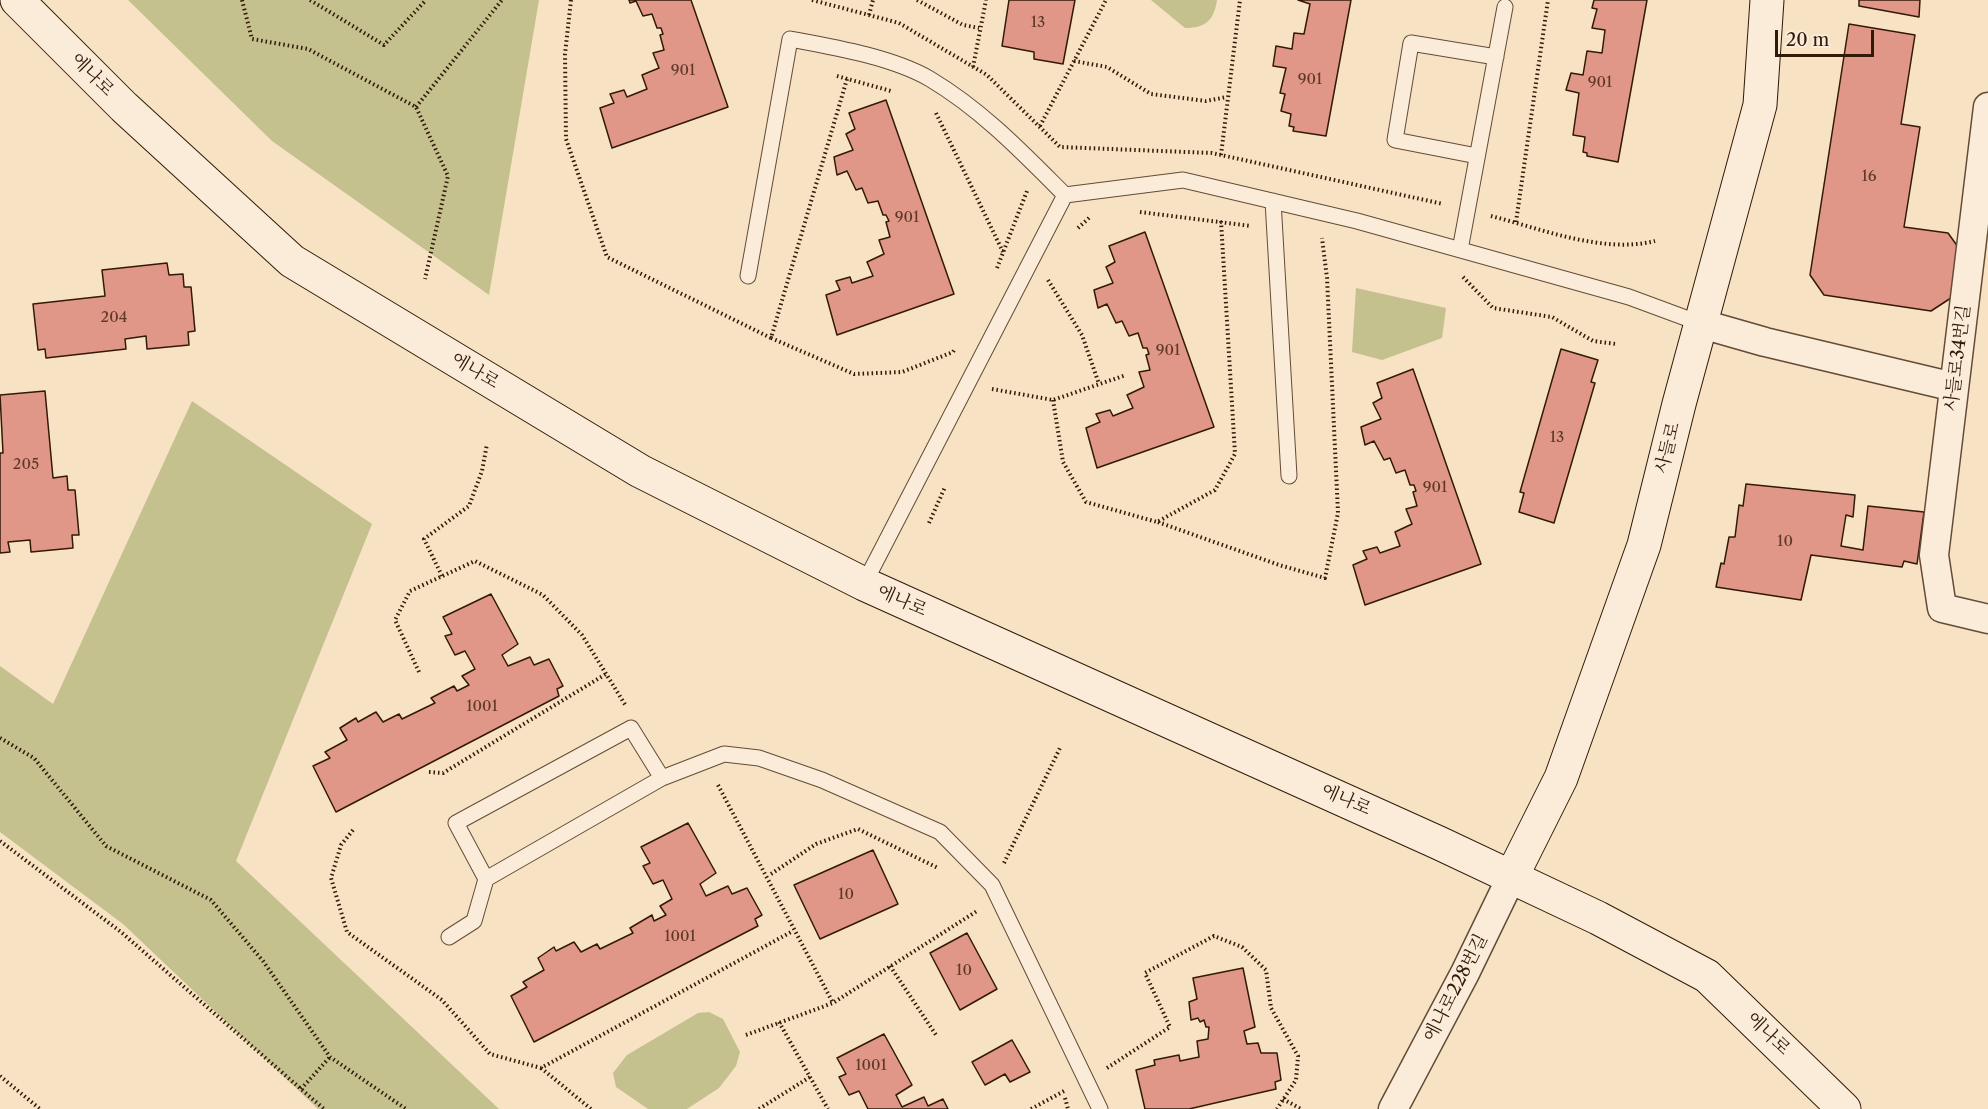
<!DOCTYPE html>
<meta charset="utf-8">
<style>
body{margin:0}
#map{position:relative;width:1988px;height:1109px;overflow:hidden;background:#f7e2c3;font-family:"Libre Caslon Text",serif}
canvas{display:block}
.scale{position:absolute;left:1775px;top:30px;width:99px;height:27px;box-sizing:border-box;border:3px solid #331908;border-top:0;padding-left:8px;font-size:18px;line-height:21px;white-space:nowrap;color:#331908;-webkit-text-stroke:4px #faecd8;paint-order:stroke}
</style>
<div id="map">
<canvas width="1988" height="1109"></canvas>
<div class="scale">20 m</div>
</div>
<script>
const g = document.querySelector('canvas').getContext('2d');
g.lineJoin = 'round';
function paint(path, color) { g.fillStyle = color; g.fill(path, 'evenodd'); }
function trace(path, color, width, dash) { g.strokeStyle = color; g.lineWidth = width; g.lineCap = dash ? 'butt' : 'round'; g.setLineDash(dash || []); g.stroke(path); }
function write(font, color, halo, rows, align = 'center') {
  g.font = font + ' "Libre Caslon Text","Noto Serif KR",serif'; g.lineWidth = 5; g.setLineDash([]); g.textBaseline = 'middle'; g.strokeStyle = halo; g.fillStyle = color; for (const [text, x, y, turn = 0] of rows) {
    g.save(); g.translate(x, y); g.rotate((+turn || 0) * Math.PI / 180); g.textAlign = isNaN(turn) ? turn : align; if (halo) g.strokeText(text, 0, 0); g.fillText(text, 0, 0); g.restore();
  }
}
paint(new Path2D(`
 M128 0H539L489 295 272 141Z
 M1151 0H1217C1214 20 1206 28 1185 28Z
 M1356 288 1446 308 1442 338 1382 360 1352 352Z
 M192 401 372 524 236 861 499 1109H318L123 924 0 832V666L53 704Z
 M709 1012 723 1019 740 1052 736 1066 719 1088 687 1109H648L616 1087 613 1073 627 1055 698 1013Z`), '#c4c18e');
const building = new Path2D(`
 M629 0H691L728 107 612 148 600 108 614 103 610 94 624 90 627 97 647 89 642 75 659 68 653 53 664 50 660 35 663 34 661 28H657L652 14 643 16 636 1 630 3Z
 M1009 0H1075L1063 64 1034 59V52L1002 46Z
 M1298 0H1351L1326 136 1293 131 1294 127 1289 126 1291 114 1281 111 1285 94 1280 93 1286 68 1273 66 1276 46 1292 49 1294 33 1304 34 1310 4Z
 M1594 0H1647L1618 162 1587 156V153L1583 152 1585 137 1573 135 1579 93 1566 90 1571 73 1583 75 1587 51 1602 53 1605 30 1592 28 1597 9 1592 8Z
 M1859 0H1920L1919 17 1859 6Z
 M1849 24 1915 35 1901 124 1920 127 1904 227 1948 233 1961 251 1954 296 1931 311 1824 295 1810 275Z
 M886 100 954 294 837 335 826 295 840 290 836 281 850 277 852 283 873 276 867 262 884 254 879 240 890 237 886 222 889 221 886 215H883L878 201 868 203 862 188 856 190 847 171 837 175 834 157 853 150 846 134 855 129 849 113Z
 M1145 232 1214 427 1097 468 1086 428 1100 422 1096 414 1110 410 1113 416 1133 408 1127 395 1144 387 1139 372 1150 370 1146 355 1149 354 1147 348H1143L1138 333 1129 336 1122 321 1116 323 1107 304 1098 308 1094 290 1113 283 1106 267 1115 262 1109 246Z
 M167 263 169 275 183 274 184 287H191L195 331 188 332 189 345 147 349 146 336 125 339 126 349 46 358 45 349 38 350 33 304 105 296 102 270Z
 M1561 349 1598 360 1591 382 1595 383 1554 523 1519 512 1524 493 1520 492Z
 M1413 369 1481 564 1365 605 1353 565 1367 559 1363 551 1377 547 1380 553 1400 546 1395 532 1412 524 1406 509 1417 506 1413 492 1416 491 1414 485H1410L1405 470 1396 473 1390 458 1384 460 1374 441 1365 445 1361 427 1381 419 1373 403 1382 398 1377 383Z
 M45 391 53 478 67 476 68 490H75L79 535H72L73 548 31 552 30 540 8 542 10 552 0 553V453H3L0 395Z
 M1746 484 1855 495 1853 517 1846 515 1841 546 1863 550 1868 506 1924 512 1917 564 1904 561 1902 567 1811 555 1801 600 1716 587 1721 563 1724 564 1729 537H1735L1739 505 1743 506Z
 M491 594 518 644 502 655 508 666 530 657 534 665 549 659 563 686 557 689 559 696 336 812 313 766 330 758 325 752 347 740 340 728 356 718 358 722 376 712 383 722 399 714 402 719 435 703 431 698 454 686 457 691 469 685 462 676 475 669 465 651 455 655 445 636 452 634 443 617Z
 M688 823 716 873 700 884 706 896 728 886 732 894 747 888 762 915 755 919 758 926 534 1042 511 996 527 987 523 982 544 970 538 958 554 947 556 951 574 942 581 952 597 944 600 949 633 933 630 928 652 915 654 921 666 915 660 906 672 899 663 880 653 884 643 866 650 863 641 847Z
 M873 850 898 904 820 939 794 885Z
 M967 933 997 989 960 1010 930 953Z
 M1243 968 1255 1027 1244 1031 1247 1044 1258 1043 1261 1053H1277L1281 1080 1275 1082 1276 1089 1189 1109H1145L1136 1070 1155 1065 1154 1060 1179 1055 1180 1061 1199 1057 1197 1041 1208 1039 1209 1027H1206L1204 1020 1200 1022 1198 1018 1191 1020 1189 1002 1197 999 1193 978Z
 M884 1034 912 1085 896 1095 902 1107 924 1097 928 1106 943 1099 948 1109H868L859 1091 849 1095 839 1077 846 1074 837 1058Z
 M1012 1040 1030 1072 1010 1082 1005 1074 985 1085 972 1062Z`);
paint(building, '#e19787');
trace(building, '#331908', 1.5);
const lane = new Path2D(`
 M1477 156 1395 140 1411 43 1496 57
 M1273 201 1289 476
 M1460 250 1505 7
 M748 276 790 39C833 47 892 57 930 79 982 110 1023 153 1065 195L1183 180 1357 221 1629 297 1702 324
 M864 584 1065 195
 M662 778 631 728 456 823 486 879 662 778 724 754 759 758 822 780 940 832 992 885 1100 1109
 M449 937 474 921 486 879`);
const street = new Path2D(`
 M1988 107 1934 555 1942 608 1988 619
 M1702 324 1765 342 1954 387
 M1393 1109 1465 973 1511 878`);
const secondary = new Path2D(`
 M17 0 124 107 292 261 640 471 864 584 1439 843 1598 918 1707 976 1844 1109
 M1511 878 1561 778 1644 545 1679 404 1760 105 1767 0`);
trace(lane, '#644b37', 17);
trace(street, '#644b37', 31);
trace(secondary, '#331908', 35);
trace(new Path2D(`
 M242 0 252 39 308 49 416 107 448 176 425 279
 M310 0 384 45 426 0
 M571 0 565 54 566 139 607 257 771 338
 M812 0 899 23 987 75 1060 147 1212 153 1443 204
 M917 0 963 25 979 28
 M869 15 873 0
 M1074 61 1107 67 1151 94 1206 101 1227 97
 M973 67 986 0
 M837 76 891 91
 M847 79 771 338 854 374 902 372 953 352 955 349
 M416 107 502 0
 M936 113 1003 252
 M1040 126 1106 0
 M1221 155 1240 0
 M1140 212 1251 226
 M1491 216C1542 229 1603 254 1655 241
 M1516 222 1548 0
 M1078 228 1090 217
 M997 268 1027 191
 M1463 277 1493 308 1552 317 1593 341 1616 344
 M1048 280 1082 335 1099 384
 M992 389 1053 400 1126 375
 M1053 400 1063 462 1086 502 1157 522 1215 490 1235 454 1221 221
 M1158 522 1279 565 1325 578 1338 513 1327 278 1322 238
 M929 523 945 487
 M442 576 424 539 469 506 482 471 487 444
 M419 672 395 620 410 591 475 561 543 595 582 635 626 706
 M0 738 34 758 106 846 211 900 263 961 330 1057 406 1109
 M429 772 443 773 606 674
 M718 785 833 1003
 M353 830 341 845 331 878 347 932 442 1000 490 1054 541 1068 793 931
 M0 841 121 932 324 1109
 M1004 863 1060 748
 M771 874 816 844 858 829 938 868
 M890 966 936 1035
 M779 1022 828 1109
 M746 1035 833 1003 977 911
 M541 1068 591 1109
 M1107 1068 1170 1027 1145 973 1214 936 1242 947 1266 970 1271 1008 1298 1056 1296 1080 1277 1109
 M0 1076 40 1109
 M301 1089 330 1057
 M1065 1098 1068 1109
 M1283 1099 1301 1109
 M759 1109 810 1077
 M1031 1109 1066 1090`), '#331908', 4, [1.5, 3]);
trace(lane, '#faecd8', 15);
trace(street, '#faecd8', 28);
trace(secondary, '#faecd8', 33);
write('15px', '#5e3828', null, [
 ["13",1038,23],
 ["901",683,71],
 ["901",1310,80],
 ["901",1600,83],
 ["16",1869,177],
 ["901",907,218],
 ["204",114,318],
 ["901",1168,351],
 ["13",1557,438],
 ["205",26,465],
 ["901",1435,488],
 ["10",1785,542],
 ["1001",482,707],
 ["10",846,895],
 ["1001",680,937],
 ["10",964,971],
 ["1001",871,1066]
]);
write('18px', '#331908', '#faecd8', [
 ["에나로",92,75,45],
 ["사들로34번길",1958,358,-83],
 ["에나로",475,371,31],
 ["사들로",1668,448,-76],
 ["에나로",902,601,24],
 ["에나로",1346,800,24],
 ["에나로228번길",1456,988,-63],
 ["에나로",1768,1034,44]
]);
</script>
